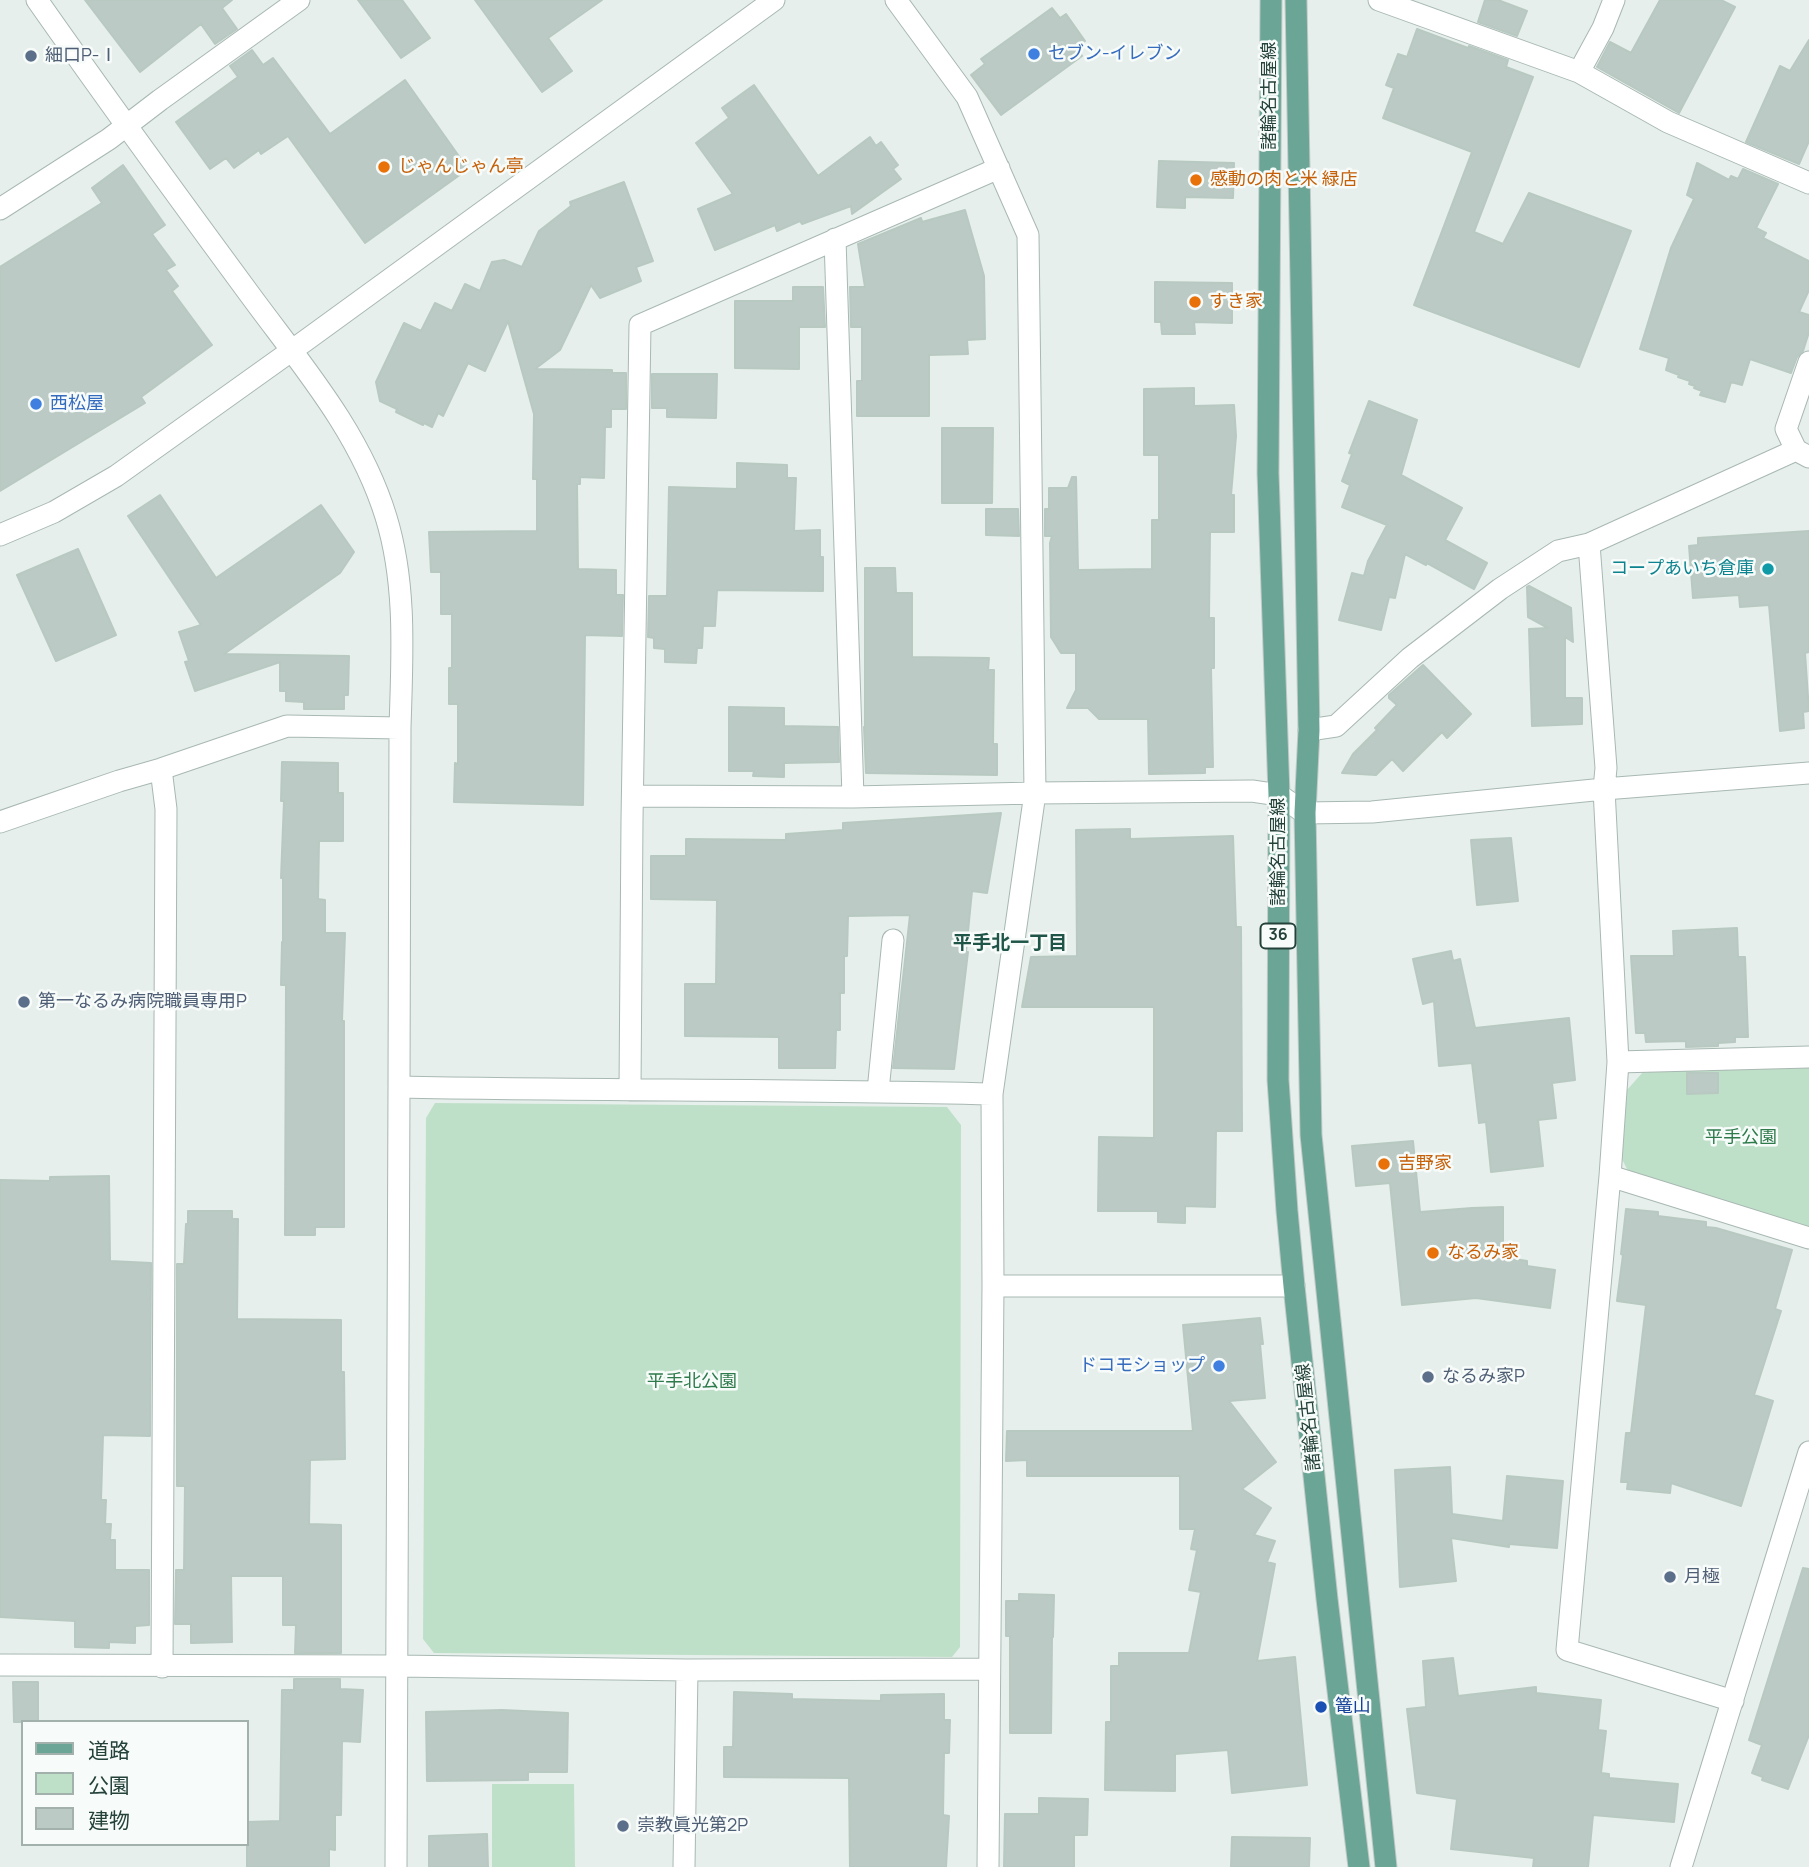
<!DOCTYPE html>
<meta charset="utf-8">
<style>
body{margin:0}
#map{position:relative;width:1809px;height:1867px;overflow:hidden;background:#e6efeb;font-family:Manrope,"Noto Sans JP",sans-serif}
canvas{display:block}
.legend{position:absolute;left:21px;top:1720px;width:228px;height:126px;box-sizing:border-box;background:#f7fbf9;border:2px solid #a3b1ad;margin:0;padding:9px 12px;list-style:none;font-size:21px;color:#24423a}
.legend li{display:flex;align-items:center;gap:14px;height:35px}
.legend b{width:35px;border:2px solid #a3b1ad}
</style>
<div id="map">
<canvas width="1809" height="1867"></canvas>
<ul class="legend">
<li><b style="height:9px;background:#6aa596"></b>道路</li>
<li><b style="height:19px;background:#bfe0c8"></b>公園</li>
<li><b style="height:19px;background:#bbcac4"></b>建物</li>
</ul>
</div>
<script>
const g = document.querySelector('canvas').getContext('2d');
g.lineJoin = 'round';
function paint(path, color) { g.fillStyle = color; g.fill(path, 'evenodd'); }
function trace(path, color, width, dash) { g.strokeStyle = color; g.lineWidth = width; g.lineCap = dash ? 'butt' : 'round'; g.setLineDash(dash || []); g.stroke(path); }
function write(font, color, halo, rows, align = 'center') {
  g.font = font + ' Manrope,"Noto Sans JP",sans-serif'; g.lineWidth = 5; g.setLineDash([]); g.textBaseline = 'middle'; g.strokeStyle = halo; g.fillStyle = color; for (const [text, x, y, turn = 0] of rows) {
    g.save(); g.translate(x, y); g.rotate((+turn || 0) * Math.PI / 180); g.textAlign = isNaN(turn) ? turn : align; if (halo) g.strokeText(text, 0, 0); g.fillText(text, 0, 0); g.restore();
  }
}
paint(new Path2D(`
 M1809 1068V1231L1630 1175 1622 1159 1627 1090 1643 1072Z
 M435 1103 947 1107 961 1125 960 1647 952 1657 434 1653 423 1639 426 1118Z
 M492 1784H574L575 1867H492Z`), '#bfe0c8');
const building = new Path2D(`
 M85 0H232L222 8 237 29 215 44 201 24 140 72Z
 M358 0H402L430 38 401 58Z
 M475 0H602L548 38 572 71 542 92Z
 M1485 0H1498L1527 11 1517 36 1478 22Z
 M1660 0H1721L1735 7 1679 113 1597 67 1610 42 1631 53Z
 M1052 8 1060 18 1066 14 1085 41 1076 47 1082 56 1001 115 971 75 985 64 981 59Z
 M1417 29 1468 48 1469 46 1508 60 1506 67 1533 77 1474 232 1503 244 1529 193 1631 231 1579 367 1414 305 1472 152 1383 118 1394 88 1386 85 1398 54 1407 57Z
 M1809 40V141L1799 164 1746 142 1780 66 1790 71Z
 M252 50 263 65 273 58 330 134 405 80 468 169 365 243 288 136 261 154 259 150 234 168 226 158 210 169 176 122 238 77 230 66Z
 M754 85 818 176 870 137 876 146 881 142 898 165 893 169 901 179 852 214 851 206 802 224 800 221 777 231 775 225 715 250 698 209 733 194 696 143 729 118 722 108Z
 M1159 161 1234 163 1233 198 1185 197V208L1157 207Z
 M1697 163 1729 180 1731 176 1738 179 1743 169 1778 184 1756 228 1766 233 1763 238 1809 261V290L1799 312 1809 315V332L1803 351 1797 357 1791 373 1750 359 1742 385 1731 382 1725 402 1700 395 1702 391 1694 388 1695 386 1689 384 1690 381 1678 377 1679 375 1666 370 1669 358 1640 349 1671 248 1694 199 1687 195Z
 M123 165 165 225 152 234 175 265 166 270 178 286 172 291 212 345 141 397 145 403 0 491V267L102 203 92 188Z
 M624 182 653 261 636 267 641 281 600 298 591 285 560 350 535 369 612 370V373H626V409H611V427H605L604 478 580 477V484H577L578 569 616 570V595H623L622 636 585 635 583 805 454 802 455 763 458 764V704H449V668H452V614H441V572H431L429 532 537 531V479H533L534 414 508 321 485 371 468 363 443 416 438 413 432 427 424 423 423 425 396 412 397 409 380 401 376 382 404 323 421 331 435 303 452 311 465 284 480 291 492 262 504 260 522 267 539 231 571 206 570 202Z
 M965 210 984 276 985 339 967 340 968 354 929 355V416H857V381H862V327H851L850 287H865L858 244 921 218 922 222Z
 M1155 282 1232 283V323L1194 322 1195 334H1162L1161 322H1155Z
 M793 287H823L825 327H799V369L735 368V301H793Z
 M652 374H717L716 418 667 417V408H652Z
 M1194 388V406L1234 405 1236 436 1231 495H1234V532H1210L1209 618H1214V668H1211L1213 767H1205V773L1149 774 1148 719H1099L1088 708H1067L1076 690V653H1061L1051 637 1050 543 1052 536H1045V509H1049V488H1068L1072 477H1076L1078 570 1152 569V520H1159V455H1144V389Z
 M1369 401 1417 420 1401 475 1462 508 1445 540 1487 563 1474 589 1427 563 1426 565 1405 554 1395 598 1389 597 1381 630 1339 620 1352 573 1364 576 1368 561 1387 525 1342 507 1350 485 1342 481 1352 454 1349 453Z
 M942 428H993L992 503H942Z
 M737 463 787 465V478H796L794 531 820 530V557H823V591L717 590 715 626H703L702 648H697L696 663 665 662V649L654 648V638L648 637 649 596H667L669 487 737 489Z
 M160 495 216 578 321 505 354 552 340 573 224 654 349 656 348 695H344V709H304V702L286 701V691H280V662L195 691 185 662 189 661 179 632 201 625 128 516Z
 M986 509H1018L1019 536 986 535Z
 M1809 531V652L1805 653 1809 711 1803 712 1804 728 1780 731 1769 605 1740 607 1739 595 1693 598 1689 546 1698 545V538Z
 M78 549 116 635 56 661 17 575Z
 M865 568H895L896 593H912V657L989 658 988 670H994L993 744H997V775L866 773 864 727H865Z
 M1529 586 1571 608 1573 642 1565 637V698H1582V724L1532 726 1529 629 1548 628 1528 617 1527 587Z
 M1423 665 1471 714 1447 738 1442 732 1403 771 1392 759 1376 775 1342 773 1353 754 1377 730 1375 728 1397 705 1389 698V695Z
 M729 707 784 708V726L838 727 839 762 784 763V777L753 776 754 771H729Z
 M282 762 338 763V793H343V841H319L318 899 325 900V933H345L342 1021H344V1227H315V1235H285L286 985H281L282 942H283V878H281L284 801H281Z
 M1001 813 987 893 972 891 966 952H968L954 1069 893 1068 910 915 848 916 847 956H844V993H840V1030H836L835 1068H779V1037L685 1036V984H716L717 900 651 899V856H686V839L786 840V834L843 830V823Z
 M1130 829V839L1233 836 1236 927H1241L1242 1131H1216L1215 1207 1185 1206V1223L1158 1222V1211H1098L1099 1137 1154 1138V1007H1022L1031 957 1077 956 1076 830Z
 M1511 838 1518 901 1477 905 1471 840Z
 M1737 928 1738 957H1745L1748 1037H1735V1042L1718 1043V1046L1686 1047V1041L1646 1042 1645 1033H1636L1631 956H1674L1673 931Z
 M1451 951 1453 961 1460 959 1475 1028 1569 1018 1575 1080 1552 1083 1556 1118 1538 1120 1543 1166 1491 1172 1486 1122 1479 1123 1472 1063 1439 1066 1434 1001 1423 1004 1413 959Z
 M1687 1073H1718V1093L1687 1094Z
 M1413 1141 1420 1212 1472 1208 1503 1207V1257L1527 1261V1266L1555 1270 1550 1308 1476 1298 1402 1305 1390 1183 1356 1186 1352 1146Z
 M109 1176 110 1261 151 1263 150 1436 103 1435 101 1500H106L105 1524H111L110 1540H115V1570H149V1625L135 1626V1643L109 1642V1648L75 1647V1621L0 1617V1180L50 1181V1177Z
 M1626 1209 1658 1212V1216L1706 1222V1227L1716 1228 1792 1250 1775 1309 1781 1311 1754 1395 1773 1401 1741 1506 1671 1483 1670 1493 1627 1489 1628 1482H1621L1626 1433H1631L1646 1305 1617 1301 1623 1255 1621 1254Z
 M188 1211H232V1219H238L237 1319 341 1320V1372H344L345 1459 310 1460 309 1524 341 1525V1653H295L296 1625H283V1576H231L232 1642 191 1643V1624H175L176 1570H184L185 1486H177V1264H184L186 1224H188Z
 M1260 1318 1263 1344H1260L1265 1398 1229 1401 1276 1462 1242 1489 1271 1508 1254 1535 1275 1541 1267 1562 1275 1564 1257 1661 1295 1657 1307 1785 1232 1793 1228 1750 1175 1754V1791L1105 1790 1106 1722H1111V1666H1119V1653H1189L1201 1592 1189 1590 1197 1550 1191 1549 1195 1529H1180V1476H1027V1460L1006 1461 1007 1431H1193L1183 1325Z
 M1450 1467 1452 1514 1503 1521 1507 1476 1563 1481 1557 1548 1509 1544V1547L1451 1538 1456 1581 1400 1587 1395 1470Z
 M1803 1568 1809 1569V1735L1788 1789 1762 1780 1763 1777 1752 1773 1762 1745 1749 1740Z
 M1019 1594 1054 1595 1053 1637H1052L1051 1733H1010V1636H1006V1601H1019Z
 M1453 1658 1458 1696 1536 1687V1693L1601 1700 1598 1730 1606 1731 1601 1773 1609 1774V1778L1678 1784 1674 1822 1593 1815 1588 1867H1533L1534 1858 1451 1849 1457 1799 1417 1793 1407 1709 1426 1707 1423 1661Z
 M294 1679H340V1689L363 1690 360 1742 342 1741 341 1815H335V1850L329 1849V1867H247V1822L280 1821 282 1690H294Z
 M13 1682H38V1722H14Z
 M734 1692 792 1694V1699L881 1701V1695L944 1694V1720H950L949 1753H944L943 1815 949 1816 946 1867H850L849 1778 724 1777V1747H733Z
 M502 1710 568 1713 567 1772H528V1780L427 1781 426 1712Z
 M1039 1798 1088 1799 1087 1835H1074V1867H1004L1005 1814H1039Z
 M487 1834 488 1867H429V1836Z
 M1232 1837 1310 1838 1309 1867H1231Z`);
paint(building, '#bbcac4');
trace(building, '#b8c9c2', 2);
const minor = new Path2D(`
 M37 0C105 97 175 193 245 288 298 361 359 429 386 517 407 585 402 658 400 728
 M896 0 967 97 1028 235 1035 793 1252 791 1279 795 1305 813 1372 812 1604 789 1809 773
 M1379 0 1579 72 1668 122 1809 183
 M1579 72 1603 28 1614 0
 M0 209 109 139 160 100 299 0
 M835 239 853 797
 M1796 450 1786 429 1809 362
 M0 535 54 512 116 476 305 341 774 0
 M1589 544 1606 768 1604 789 1618 1062 1610 1176 1567 1650 1733 1701
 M1309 730 1336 726 1410 658 1500 589 1558 551 1589 544 1796 450 1809 457
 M161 769 166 809 162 1667
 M633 796 853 797 1035 793 992 1094
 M0 822 119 781 161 769 287 726 400 728 399 1087C596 1091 794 1089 992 1094L993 1286H1294
 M1618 1062 1809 1057
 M630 1090 632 820 640 325 999 168
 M878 1091 893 940
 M1610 1176 1809 1238
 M0 1665 397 1666 687 1670 989 1669
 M396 1867 399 1087
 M684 1867 687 1670
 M988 1867 993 1286
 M1681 1867 1809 1452`);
const major = new Path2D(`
 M1271 0 1268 473 1279 795 1278 1080 1287 1211 1294 1286 1327 1599 1359 1867
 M1296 0 1309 730 1305 813 1311 1135 1386 1867`);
trace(minor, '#a8b8b2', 23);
trace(major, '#c2cac8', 23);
trace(minor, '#fff', 21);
trace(major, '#6aa596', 21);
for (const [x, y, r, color] of [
 [1034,54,7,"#3f7fe0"],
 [31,56,7,"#5c6f8a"],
 [384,167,7,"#e8710a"],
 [1196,180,7,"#e8710a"],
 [1195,302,7,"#e8710a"],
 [36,404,7,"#3f7fe0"],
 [1768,569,7,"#0f9aa8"],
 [24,1002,7,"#5c6f8a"],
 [1384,1164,7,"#e8710a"],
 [1433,1253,7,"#e8710a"],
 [1219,1366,7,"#3f7fe0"],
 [1428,1377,7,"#5c6f8a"],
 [1670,1577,7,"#5c6f8a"],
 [1321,1707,7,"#1a4fb4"],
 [623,1826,7,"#5c6f8a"]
]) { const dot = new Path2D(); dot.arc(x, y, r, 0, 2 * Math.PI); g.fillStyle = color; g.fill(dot); trace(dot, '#f7fbf9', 2.5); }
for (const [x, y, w] of [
 [1278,936,35]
]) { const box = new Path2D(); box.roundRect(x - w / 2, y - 12.5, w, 25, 5); g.fillStyle = '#f7fbf9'; g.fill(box); trace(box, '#24423a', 2); }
write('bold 16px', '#24423a', null, [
 ["36",1278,936]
]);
write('18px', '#366cbe', '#f7fbf9', [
 ["セブン-イレブン",1048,54],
 ["西松屋",50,404],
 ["ドコモショップ",1205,1366,"right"]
], 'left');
write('18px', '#4e5e75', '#f7fbf9', [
 ["細口P-Ⅰ",45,56],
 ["第一なるみ病院職員専用P",38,1002],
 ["なるみ家P",1442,1377],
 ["月極",1684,1577],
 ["崇教眞光第2P",637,1826]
], 'left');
write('18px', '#24423a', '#f7fbf9', [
 ["諸輪名古屋線",1270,96,-90],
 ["諸輪名古屋線",1279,852,-90],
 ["諸輪名古屋線",1309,1417,-96]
]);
write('18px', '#c56008', '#f7fbf9', [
 ["じゃんじゃん亭",398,167],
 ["感動の肉と米 緑店",1210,180],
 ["すき家",1209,302],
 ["吉野家",1398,1164],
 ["なるみ家",1447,1253]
], 'left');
write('18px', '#0d838f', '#f7fbf9', [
 ["コープあいち倉庫",1754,569]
], 'right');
write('18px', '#2d7a4b', '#f7fbf9', [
 ["平手公園",1741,1138],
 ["平手北公園",692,1382]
]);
write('18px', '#164399', '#f7fbf9', [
 ["篭山",1335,1707]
], 'left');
write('bold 19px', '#1f5548', '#f7fbf9', [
 ["平手北一丁目",1010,944]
]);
</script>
